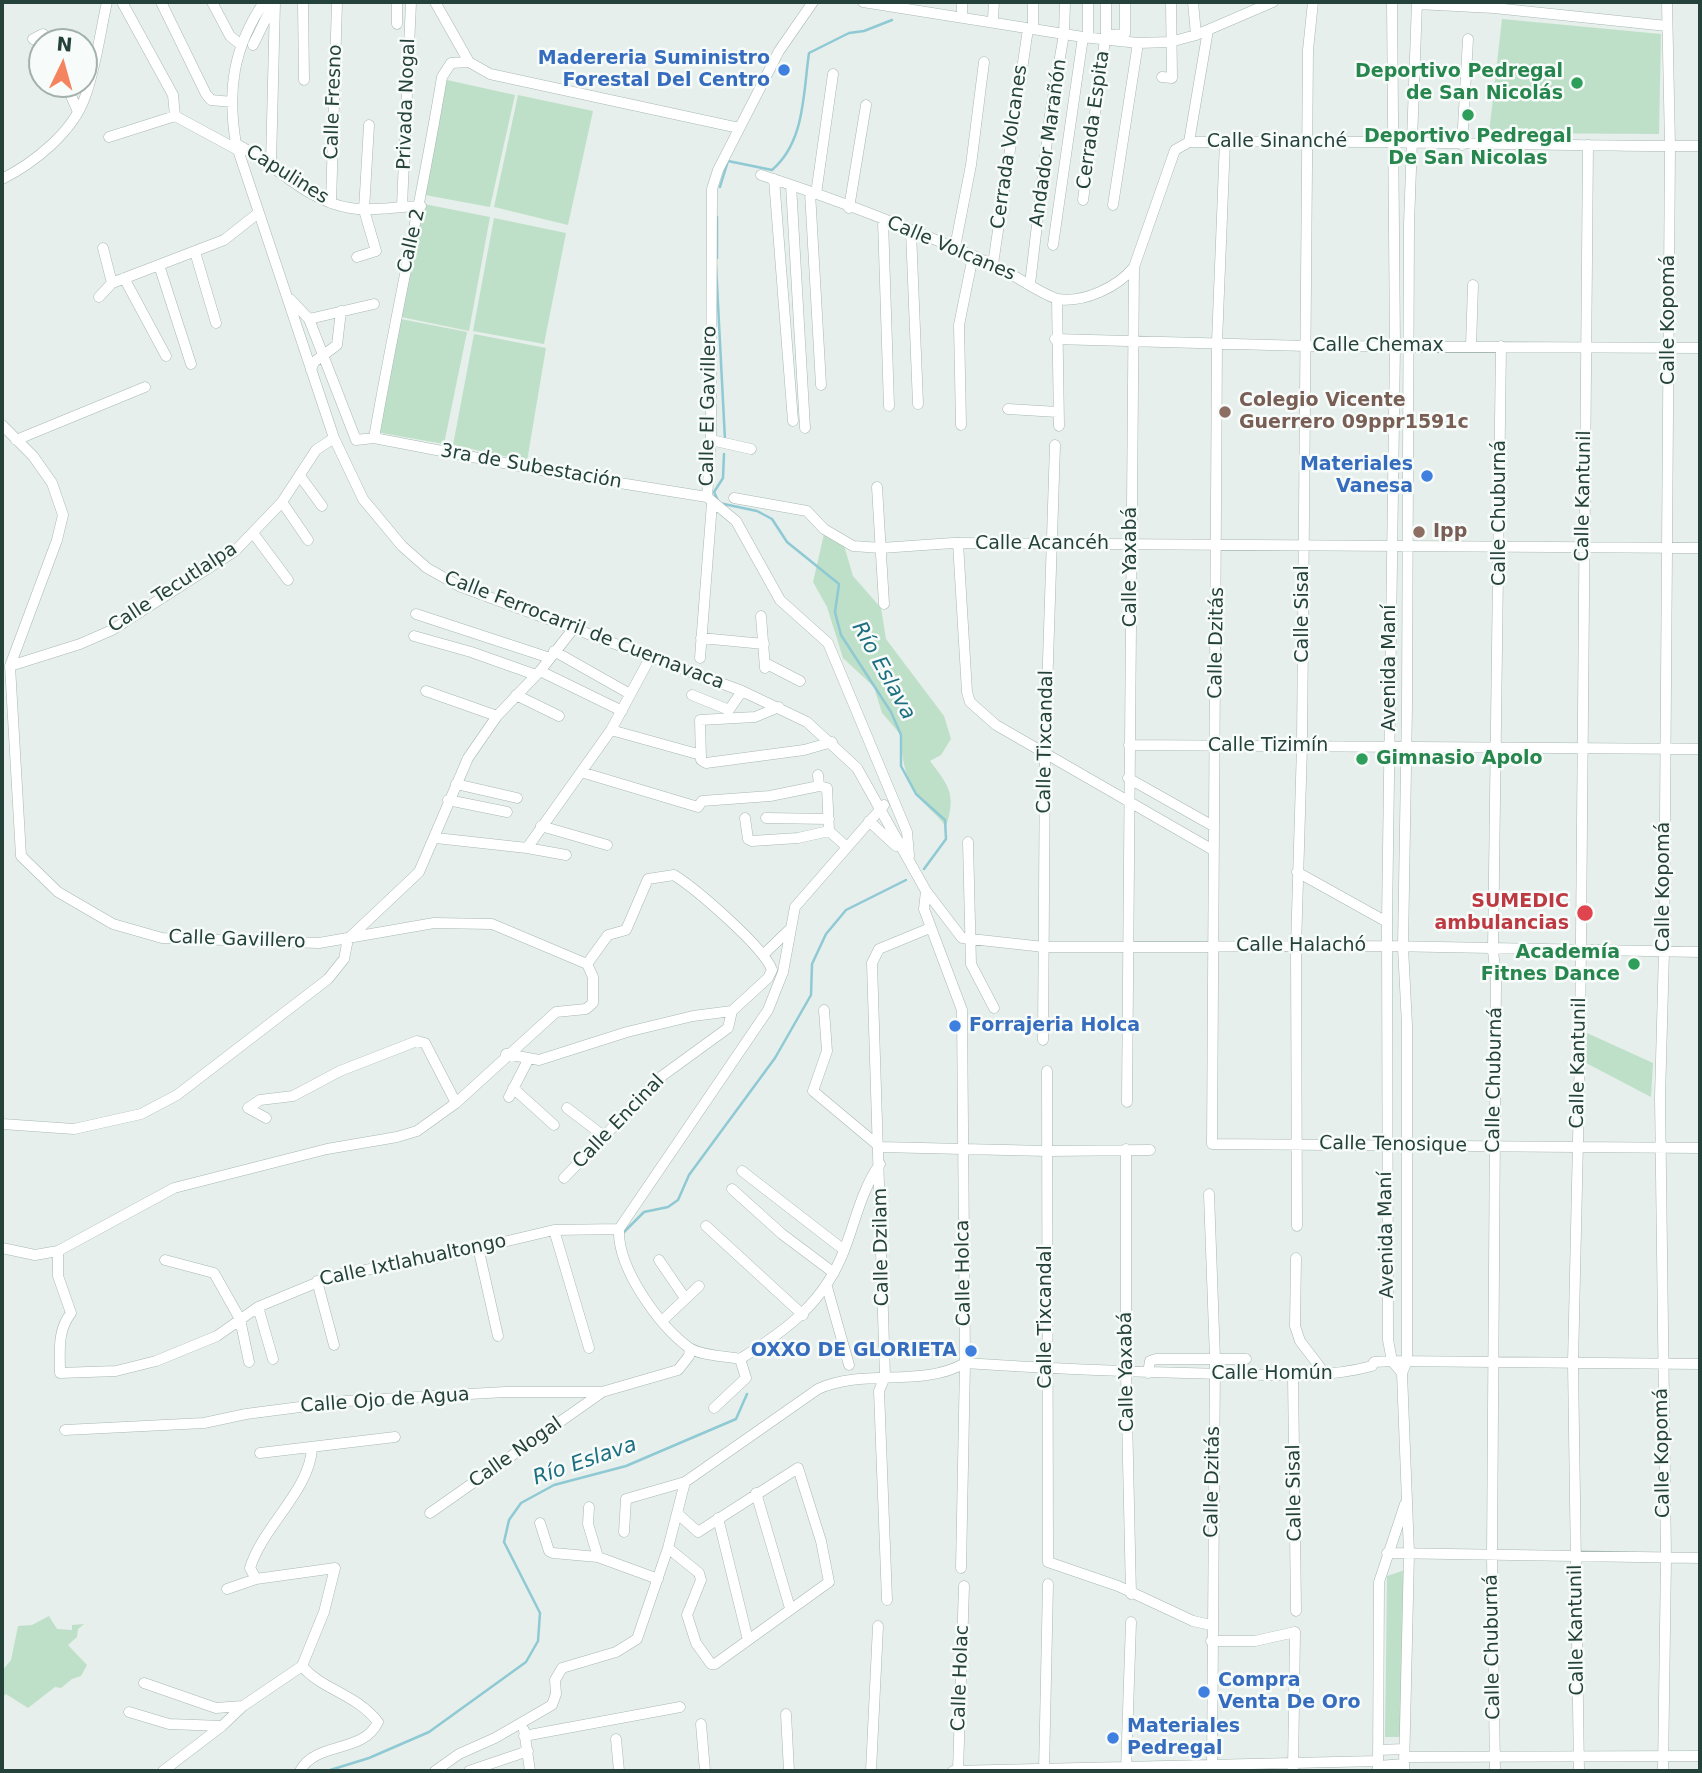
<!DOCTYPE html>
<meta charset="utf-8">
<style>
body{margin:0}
#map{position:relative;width:1702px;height:1773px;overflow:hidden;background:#e6efeb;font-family:"DejaVu Sans",sans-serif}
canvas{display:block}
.frame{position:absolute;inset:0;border:4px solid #24423a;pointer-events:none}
.north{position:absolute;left:28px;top:28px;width:70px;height:70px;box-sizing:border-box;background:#f7fbf9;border:2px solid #a3b1ad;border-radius:50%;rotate:5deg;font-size:19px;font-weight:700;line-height:28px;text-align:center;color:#24423a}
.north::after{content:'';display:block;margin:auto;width:24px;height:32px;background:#f4845f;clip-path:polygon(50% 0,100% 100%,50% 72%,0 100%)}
</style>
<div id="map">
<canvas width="1702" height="1773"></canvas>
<div class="frame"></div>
<div class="north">N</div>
</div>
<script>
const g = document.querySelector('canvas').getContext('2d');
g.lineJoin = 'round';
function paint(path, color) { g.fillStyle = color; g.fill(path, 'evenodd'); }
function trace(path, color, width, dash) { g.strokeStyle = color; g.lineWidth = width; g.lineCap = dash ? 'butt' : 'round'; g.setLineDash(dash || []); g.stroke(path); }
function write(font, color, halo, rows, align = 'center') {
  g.font = font + ' "DejaVu Sans",sans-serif'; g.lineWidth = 5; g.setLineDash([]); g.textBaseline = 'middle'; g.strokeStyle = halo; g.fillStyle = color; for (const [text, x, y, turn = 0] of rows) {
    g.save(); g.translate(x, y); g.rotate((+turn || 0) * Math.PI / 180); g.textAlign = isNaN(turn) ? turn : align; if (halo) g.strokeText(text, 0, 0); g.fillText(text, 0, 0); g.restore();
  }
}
paint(new Path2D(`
 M1502 19 1661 34 1659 134 1489 133Z
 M447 80 515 95 490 207 425 195Z
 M518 95 593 111 568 225 494 207Z
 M424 204 490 217 469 331 401 317Z
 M494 218 566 233 544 344 473 331Z
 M396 318 467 332 444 444 376 432Z
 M474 334 546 348 527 461 453 445Z
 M824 534 843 542 853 576 881 608 886 639 944 716 951 739 941 755 930 761C950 787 956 795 946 827 937 814 925 806 916 794 905 778 901 754 901 735L882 713 874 687 843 658 827 607 813 582Z
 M1587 1033 1653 1063 1651 1097 1586 1063Z
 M1405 1570 1400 1737H1385L1387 1576Z
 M49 1616 57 1629 72 1630V1625L84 1624 78 1629 77 1637 68 1645 87 1665 81 1676 72 1679 61 1688 55 1687 28 1708 6 1694 2 1697V1671L11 1660 18 1626 32 1625Z`), '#bfe0c8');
trace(new Path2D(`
 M720 187 728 161 772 170C805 142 803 94 809 53L849 33 864 31 892 20
 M717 258V217
 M716 265 725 440
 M724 454 723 478 714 492 719 503 757 511 772 519 787 542 839 584 835 612 841 635 891 712 901 735V766L916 794 945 820 946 839 924 869
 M624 1232 644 1212 668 1207 678 1200 689 1175 775 1058 811 995 812 964 826 934 846 910 906 880
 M327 1771 369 1758 429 1732 526 1662 538 1641 540 1613 504 1542 509 1520 521 1503 554 1485 626 1466 736 1419 747 1394`), '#8ec9d4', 2.5);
const minor = new Path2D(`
 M122 2 173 95 175 116
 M161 2 206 94 211 100 232 102
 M212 2 230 36 240 44
 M264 2C233 48 227 90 236 144L334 438 363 499 402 546 427 568 459 586 742 691 807 722 857 768 926 891 962 938 1044 947 1387 946 1700 952
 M303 2 304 80
 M435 2 469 62 490 74 739 128
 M813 2 779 51 718 170 712 189 711 440 707 497 736 521 780 600 828 643 907 832 909 856
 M863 2 1083 37 1138 43 1170 42 1196 35 1273 2
 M1088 2V33
 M1193 2 1196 35
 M1392 2 1395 346 1387 922 1388 1340 1392 1361 1402 1373
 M1417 4 1494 8 1667 26
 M962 13V2
 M993 18 994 2
 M397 24V2
 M1033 25V2
 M1109 35 1125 34V2
 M1106 36V2
 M33 39 43 34 47 42
 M253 45 274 2
 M1162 77 1172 78 1171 2
 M66 84 78 112
 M109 137 175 116 238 150
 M1225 141 1217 342 1212 1144 1700 1148
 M1189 142 1208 30
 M236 144C275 163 305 201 350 208 373 212 397 206 421 206
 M1462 145 1468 39
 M271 164 275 2
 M761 175C839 200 917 231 992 264 1009 271 1043 296 1058 299 1084 303 1118 287 1134 267
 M2 179C34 163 73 132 85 97 96 67 100 33 107 2
 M774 179 793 421
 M791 185 805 428
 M810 192 821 385
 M816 194 833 74
 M1083 200 1105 40
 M331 203 337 2
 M1113 205 1138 43
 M402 206 411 2
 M849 208 866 105
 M883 220 889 406
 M911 231 918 404
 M1053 245 1083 37
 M955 247 971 165 984 62
 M103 248 112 283
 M195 252 216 323
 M357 257 376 251 364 210 369 125
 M993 264 1028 29
 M159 265 191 364
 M124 278 166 356
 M1030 284 1050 115 1064 34 1065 2
 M99 297 112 283 224 240 257 214
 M290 299 309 319 356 440 374 438 551 472 707 497
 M1057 299 1059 426
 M309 319 374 304
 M1055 339 1306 346 1700 348
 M1471 346 1473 285
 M311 370 314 362 337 345 341 311
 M1008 409 1058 412
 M2 425 33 456 52 483 63 515 57 540 10 666 21 856 58 892 113 924 162 938 319 943 434 923 492 924 587 964 593 977V1003L586 1009 556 1012 456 1103 425 1043 417 1041 340 1071 293 1096 260 1100 248 1108 266 1118
 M961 425 959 325 973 256
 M374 438C395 317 422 198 442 77L451 63 469 62
 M16 440 145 387
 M711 440 751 449
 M300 476 322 506
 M877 487 884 604
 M734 498 807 511 824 529 853 546 881 548 953 543 1700 548
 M282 502 308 540
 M253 533 288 580
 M958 543 967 692 970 702 996 725 1213 850
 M416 614 550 658
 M761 616 765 668
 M414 636 471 652 536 675
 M701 638 764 644
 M554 651 630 694
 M700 658 712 503
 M765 663 800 681
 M10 666 80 644 112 630 235 551 282 502 316 450 334 438
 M540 671 622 711
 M426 691 497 716
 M516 695 559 716
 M692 695 729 710 742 691
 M779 707 755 717 700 720 701 760 706 763 804 750 832 742
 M611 730 701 755
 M1129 745 1700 749
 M581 772 698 807 702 801 770 796 819 786 827 788 829 831 847 847
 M818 775 819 786
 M1128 778 1213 826
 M456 784 517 798
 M448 800 507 812
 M745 818 748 839 752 841 798 838 829 831
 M766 818 829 819
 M869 821 896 846
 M541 826 607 845
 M436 838 527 848 566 855
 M968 842 971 964 994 1008
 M527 848 611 730 651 656
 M1297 872 1387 922
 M926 891 924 909 962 1010 965 1363 961 1568
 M763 955 790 929
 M824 1010 827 1051 813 1091 880 1147 1047 1151 1150 1150
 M1043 1040 1045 753 1055 445
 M506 1054 539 1060 627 1032 693 1016 732 1011 768 978 772 970C764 947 696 889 674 875L648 879 626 930 608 935 587 964
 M1047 1071 1048 1562 1118 1586 1193 1621 1211 1625
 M513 1088 554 1125
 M509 1097 528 1060
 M1127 1102 1134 267 1175 150 1189 142C1360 139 1530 146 1700 146
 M567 1108 605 1137
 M2 1124 74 1129 141 1114 177 1095 328 979 344 959 348 939 419 872 468 758 497 716 540 671 574 628
 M1126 1149V1371L1131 1594
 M742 1171 844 1250
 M564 1178 662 1076 728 1028 732 1011
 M732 1189 782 1234 834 1273
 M1209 1194 1215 1359 1212 1771
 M706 1226 803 1315
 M1297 1226 1296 947 1302 746 1308 50 1313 2
 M554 1230 589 1348
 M478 1247 498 1336
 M2 1248 35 1255 58 1251 174 1188 327 1149 397 1137 417 1131 456 1103
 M58 1251V1276L71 1313C57 1331 60 1351 60 1373L116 1371 156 1361 217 1336 258 1307 335 1275 436 1258 554 1230 619 1229
 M1296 1258 1295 1326 1300 1341 1326 1375
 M165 1260 214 1273 240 1319 249 1362
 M659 1260 685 1298
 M317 1281 334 1345
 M827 1287 849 1365
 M258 1307 273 1359
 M663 1320 699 1286
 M740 1359C726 1356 700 1356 688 1347 659 1325 617 1268 619 1229L768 1010 783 972 795 907 884 805
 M740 1359C787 1330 825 1302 845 1248 856 1219 862 1189 880 1164
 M1148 1373 1150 1361 1156 1359H1246
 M1293 1375 1296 1611
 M714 1408 746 1378 740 1359
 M65 1430 204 1423 246 1414 346 1401 505 1392H602L678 1370 689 1356 690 1349
 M260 1453 395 1437
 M756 1493 790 1608
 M589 1507 588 1524 598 1557
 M430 1513 601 1393
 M718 1518 748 1640
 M540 1523 549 1551 553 1553 598 1557 658 1579
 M624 1532 626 1499 685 1482 818 1389C864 1368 922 1388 965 1363 1051 1369 1137 1372 1223 1374 1273 1375 1324 1379 1372 1366L1374 1362 1392 1361 1700 1364
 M668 1548 699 1573 701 1580 687 1615 696 1643 711 1664H715L829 1582 821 1541 798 1468 698 1532 677 1513
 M1387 1553 1700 1558
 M256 1579 250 1568C263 1526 310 1490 312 1448
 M227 1589 256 1579 335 1568 324 1612 302 1666C322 1690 355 1693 378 1722 363 1754 316 1741 300 1771
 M887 1600 879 1391 885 1377 872 963 879 949 930 928
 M1211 1641H1255L1295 1632 1293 1771
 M144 1683 216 1708 243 1706 302 1666
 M129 1712 169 1724 222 1726 243 1706
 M786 1714 789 1771
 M701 1724 705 1771
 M524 1730 530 1771
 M524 1736 680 1707
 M616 1739 619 1771
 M1379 1750 1404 1749
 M1404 1757 1700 1756
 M1378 1766 1404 1764
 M163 1771 222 1726
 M435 1771 459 1754 495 1738 552 1705 556 1694 555 1680 562 1668 616 1652 637 1639 668 1548 685 1482
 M469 1771 528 1751
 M871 1771 878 1626
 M953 1771 1378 1761
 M958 1771 964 1586
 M1044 1771 1048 1584
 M1126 1771 1131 1622
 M1378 1771 1379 1582 1405 1504
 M1404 1771 1409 1553 1402 1373 1407 1361V1025L1403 947 1407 707 1409 224 1417 2
 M1495 1771 1492 1556 1496 979 1493 950 1501 346
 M1579 1771 1573 1363 1580 1052 1588 145
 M1663 1771 1666 1558 1660 1097 1664 951 1670 146 1667 2`);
trace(minor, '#a8b8b2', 11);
trace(minor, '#fff', 10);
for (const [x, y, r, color] of [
 [784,70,7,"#3f7fe0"],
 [1577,83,7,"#2e9e5b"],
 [1468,115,7,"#2e9e5b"],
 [1225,412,7,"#8d6e63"],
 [1427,476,7,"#3f7fe0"],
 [1419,532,7,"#8d6e63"],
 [1362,759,7,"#2e9e5b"],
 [1585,913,9,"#e0444e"],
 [1634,964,7,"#2e9e5b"],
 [955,1026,7,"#3f7fe0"],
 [971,1351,7,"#3f7fe0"],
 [1204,1692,7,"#3f7fe0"],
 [1113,1738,7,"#3f7fe0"]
]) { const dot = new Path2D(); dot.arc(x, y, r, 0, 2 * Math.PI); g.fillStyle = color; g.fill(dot); trace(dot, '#f7fbf9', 2.5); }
write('bold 19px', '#366cbe', '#f7fbf9', [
 ["Madereria Suministro",770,59],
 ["Forestal Del Centro",770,81],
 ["Materiales",1413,465],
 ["Vanesa",1413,487],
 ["Forrajeria Holca",969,1026,"left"],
 ["OXXO DE GLORIETA",957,1351],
 ["Compra",1218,1681,"left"],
 ["Venta De Oro",1218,1703,"left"],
 ["Materiales",1127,1727,"left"],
 ["Pedregal",1127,1749,"left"]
], 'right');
write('bold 19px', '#27864d', '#f7fbf9', [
 ["Deportivo Pedregal",1563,72],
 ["de San Nicolás",1563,94],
 ["Deportivo Pedregal",1468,137,"center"],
 ["De San Nicolas",1468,159,"center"],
 ["Gimnasio Apolo",1376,759,"left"],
 ["Academía",1620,953],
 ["Fitnes Dance",1620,975]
], 'right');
write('19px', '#24423a', '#f7fbf9', [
 ["Calle Fresno",334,102,-88],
 ["Privada Nogal",407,104,-88],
 ["Cerrada Espita",1094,120,-82],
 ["Calle Sinanché",1277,142],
 ["Andador Marañón",1049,143,-82],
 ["Cerrada Volcanes",1010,147,-82],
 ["Capulines",287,175,32],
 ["Calle 2",412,241,-77],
 ["Calle Volcanes",951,249,23],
 ["Calle Kopomá",1669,320,-90],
 ["Calle Chemax",1378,346],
 ["Calle El Gavillero",709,406,-89],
 ["3ra de Subestación",531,467,10],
 ["Calle Kantunil",1584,496,-89],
 ["Calle Chuburná",1500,513,-90],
 ["Calle Acancéh",1042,544],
 ["Calle Yaxabá",1131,567,-90],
 ["Calle Tecutlalpa",173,588,-33],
 ["Calle Sisal",1303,614,-90],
 ["Calle Ferrocarril de Cuernavaca",584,631,21],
 ["Calle Dzitás",1217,643,-89],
 ["Avenida Maní",1390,668,-90],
 ["Calle Tixcandal",1046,742,-89],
 ["Calle Tizimín",1268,746],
 ["Calle Kopomá",1664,887,-90],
 ["Calle Gavillero",237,940,2],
 ["Calle Halachó",1301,946],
 ["Calle Kantunil",1579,1063,-89],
 ["Calle Chuburná",1495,1080,-89],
 ["Calle Encinal",619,1122,-46],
 ["Calle Tenosique",1393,1145,1],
 ["Avenida Maní",1387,1235,-91],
 ["Calle Dzilam",882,1247,-91],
 ["Calle Ixtlahualtongo",413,1261,-12],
 ["Calle Holca",964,1273,-91],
 ["Calle Tixcandal",1046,1317,-90],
 ["Calle Yaxabá",1127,1372,-91],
 ["Calle Homún",1272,1374],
 ["Calle Ojo de Agua",385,1401,-4],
 ["Calle Nogal",516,1453,-35],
 ["Calle Kopomá",1663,1453,-91],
 ["Calle Dzitás",1213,1482,-89],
 ["Calle Sisal",1295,1493,-91],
 ["Calle Kantunil",1577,1630,-91],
 ["Calle Chuburná",1493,1647,-91],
 ["Calle Holac",961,1678,-88]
]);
write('bold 19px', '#785e54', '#f7fbf9', [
 ["Colegio Vicente",1239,401],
 ["Guerrero 09ppr1591c",1239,423],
 ["Ipp",1433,532]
], 'left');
write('bold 19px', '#be3a42', '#f7fbf9', [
 ["SUMEDIC",1569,902],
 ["ambulancias",1569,924]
], 'right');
write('italic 21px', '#1c6f80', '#f7fbf9', [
 ["Río Eslava",883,671,61],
 ["Río Eslava",585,1462,-19]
]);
</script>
